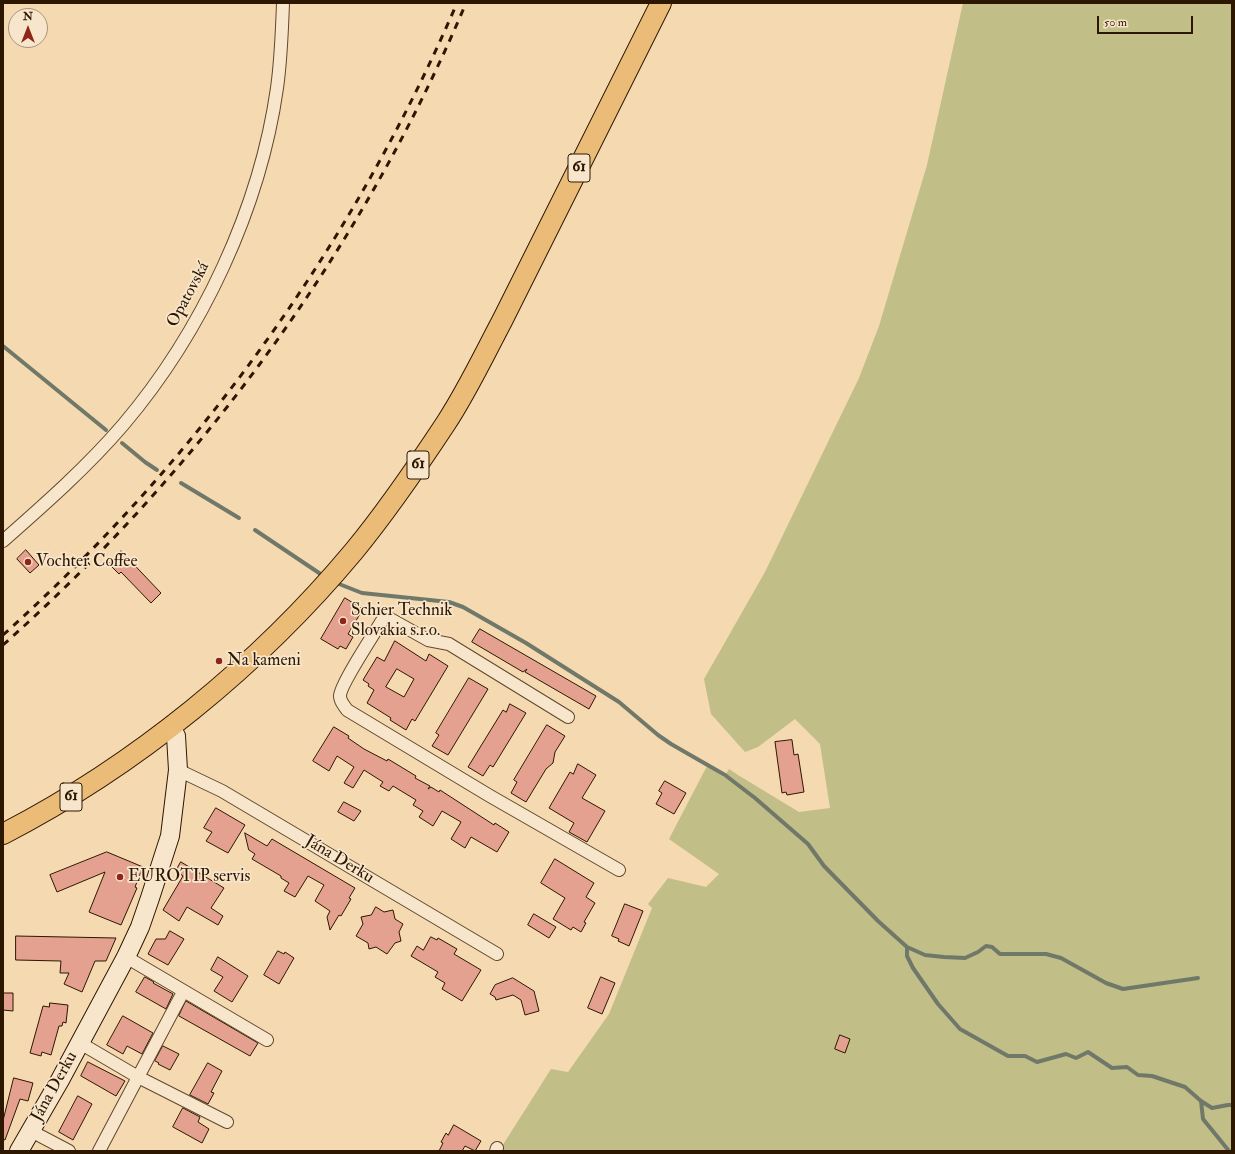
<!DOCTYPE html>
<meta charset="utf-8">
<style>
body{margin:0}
#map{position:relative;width:1235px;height:1154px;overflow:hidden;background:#f5d9b0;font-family:"IM FELL Double Pica",serif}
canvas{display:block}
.frame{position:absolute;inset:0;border:4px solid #2d1700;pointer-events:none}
.north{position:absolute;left:8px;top:8px;width:40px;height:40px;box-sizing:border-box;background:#f8e6cc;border:1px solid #a7937a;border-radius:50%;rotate:0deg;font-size:11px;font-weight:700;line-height:16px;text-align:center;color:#2d1700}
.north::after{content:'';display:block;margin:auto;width:14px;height:18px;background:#8f2418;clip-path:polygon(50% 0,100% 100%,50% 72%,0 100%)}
.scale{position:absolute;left:1097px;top:16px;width:96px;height:18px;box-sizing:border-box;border:2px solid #2d1700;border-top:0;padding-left:5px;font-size:12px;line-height:14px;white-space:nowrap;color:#2d1700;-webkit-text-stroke:3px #f8e6cc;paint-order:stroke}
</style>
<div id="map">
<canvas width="1235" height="1154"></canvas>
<div class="frame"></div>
<div class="north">N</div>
<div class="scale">50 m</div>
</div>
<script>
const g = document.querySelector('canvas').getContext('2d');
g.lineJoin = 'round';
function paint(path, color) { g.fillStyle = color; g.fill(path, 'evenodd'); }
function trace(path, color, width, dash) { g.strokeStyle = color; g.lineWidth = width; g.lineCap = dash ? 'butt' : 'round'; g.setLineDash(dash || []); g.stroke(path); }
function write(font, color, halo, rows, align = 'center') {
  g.font = font + ' "IM FELL Double Pica",serif'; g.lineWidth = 3.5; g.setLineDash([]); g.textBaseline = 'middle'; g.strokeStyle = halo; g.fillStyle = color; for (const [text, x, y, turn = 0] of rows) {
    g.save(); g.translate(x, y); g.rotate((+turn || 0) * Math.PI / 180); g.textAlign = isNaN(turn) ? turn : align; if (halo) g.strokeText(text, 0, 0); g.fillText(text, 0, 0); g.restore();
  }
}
paint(new Path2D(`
 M963 3H1232V1151H499L551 1069 568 1072 609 1014 652 908 648 904 668 878 706 887 719 874 669 839 707 766 724 777 729 769 738 775 799 812 830 808 820 744 795 719 758 747 745 752 711 714 704 679 765 572 859 378 879 326 927 165Z`), '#c1be88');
trace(new Path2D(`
 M3 346 106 430
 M122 443 145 462 157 470
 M181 483 239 518
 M255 530 325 577
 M334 582 362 593 449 602 463 607 526 643 619 702 658 735 671 744 725 775 755 798 808 844 824 866 878 921 907 947 925 955 944 957 965 958 978 952 986 946 992 947 1000 954H1046L1061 958 1106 983 1123 989 1198 978
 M907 947V956L913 968 938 1004 960 1029 1008 1056H1025L1037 1062 1066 1054 1076 1058 1088 1052 1112 1068 1127 1067 1138 1075 1152 1076 1185 1087 1201 1101 1212 1108 1228 1105H1232
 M1201 1101 1203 1119 1229 1151`), '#707969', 4);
const building = new Path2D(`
 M26 550 39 565 30 573 17 559Z
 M121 551 161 593 151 603 121 572 119 574 109 564Z
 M345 598 363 609 348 634 353 637 346 649 340 646 338 649 321 639Z
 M480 629 596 696 589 709 525 672 527 669 523 672 472 642Z
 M395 641 426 661 429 654 448 666 415 721 412 719 406 730 390 720 391 718 367 703 374 690 368 686 369 684 363 680 377 657 384 661ZM397 669 414 679 404 697 386 687Z
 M469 678 488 689 448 755 432 746 439 735 436 733Z
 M510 704 526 713 493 767 490 765 483 776 468 767 503 710 506 712Z
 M547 725 565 736 555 752 553 763 546 769 526 802 511 793 517 782 514 780Z
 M334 727 349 736 348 738 364 749 387 761 388 759 416 776 415 778 430 786 428 789 431 787 439 792 440 790 494 825 495 823 509 832 497 852 471 837 465 848 451 839 461 822 442 811 433 826 419 817 423 811 413 805 416 800 393 786 389 791 380 786 383 782 364 770 353 788 344 783 354 767 337 756 329 771 313 761Z
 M792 740 794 755 798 754 804 792 787 795 786 792 782 793 775 742Z
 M578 764 596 775 582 798 605 811 587 842 569 832 574 823 549 808 570 772 573 774Z
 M665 781 686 793 674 814 656 804 662 793 659 791Z
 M344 802 361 811 354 821 338 812Z
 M216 808 245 825 228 853 206 841 212 832 204 828Z
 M245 833 267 846 272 839 355 888 349 898 351 899 341 916 339 915 330 930 327 917 330 911 315 901 324 885 308 876 295 897 284 891 289 883 281 878V876L252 859 255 854 249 850Z
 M107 852 143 867 135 887 137 888 121 925 89 912 105 872 57 892 50 875Z
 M555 859 594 883 586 897 595 903 584 922 586 923 581 932 573 927 571 930 553 919 565 898 541 883Z
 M181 862 224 888 211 908 223 916 218 925 187 907 179 921 163 910 183 876 176 871Z
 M625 904 643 911 629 946 618 941 619 939 612 936Z
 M376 907 384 912 393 910 395 919 403 924 399 932 401 941 395 943 387 954 376 947 369 949 368 943 356 936 363 924 361 917 371 915Z
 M534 914 556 927 549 938 528 925Z
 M170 931 184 939 168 965 148 954 156 939H165Z
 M16 936 116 938 106 961H95L82 992 64 984 69 973H60L61 961 16 960Z
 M431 937 437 940 438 938 457 949 454 954 481 970 462 1001 442 989 445 983 435 977 438 972 411 956 417 946 423 950Z
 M278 951 284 954 285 952 294 958 279 984 264 975Z
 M218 957 248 976 232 1002 214 991 223 977 211 970Z
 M145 977 154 982 153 983 173 994 166 1009 136 992Z
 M601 977 615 983 602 1014 588 1008Z
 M513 978 534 991 539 1011 525 1015 521 1000 513 995 496 1000 495 997 490 994 495 985Z
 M3 993H13V1011L3 1010Z
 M186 1001 258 1043 250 1056 179 1016Z
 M50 1003 68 1005 66 1023 63 1022 62 1026H59L51 1055 42 1052 41 1056 30 1053 43 1006 49 1007Z
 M123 1016 153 1033 142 1054 127 1046 123 1054 107 1045Z
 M840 1035 850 1039 845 1053 835 1049Z
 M163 1046 179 1054 170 1070 158 1064 159 1063 155 1061Z
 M88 1062 125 1081 116 1096 81 1076Z
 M208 1063 222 1071 211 1092 214 1093 208 1104 190 1095Z
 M14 1078 33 1083 28 1101 20 1099 5 1140 3 1139V1121Z
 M78 1096 92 1104 73 1140 59 1132Z
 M183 1108 200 1117 198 1122 209 1129 202 1143 173 1127Z
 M454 1125 481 1141 475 1151 465 1146 462 1151H439L443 1143 441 1142 446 1133 448 1135Z`);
paint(building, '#e4a18f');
trace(building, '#2d1700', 1);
const street = new Path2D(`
 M3 541C45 504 87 467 123 425 202 332 260 208 277 88 281 60 282 31 283 3
 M568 717 449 644 428 640 385 616C377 629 340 685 340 696 340 702 344 705 347 710L490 796 619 870
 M178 770 222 791 497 954
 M126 957 267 1040
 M80 1043 138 1077 227 1122
 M31 1131 69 1151
 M99 1151 183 992
 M496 1151 497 1148`);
const secondary = new Path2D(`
 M19 1151 60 1080 126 957 140 927 150 898 170 836 178 770 176 736 170 728`);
const primary = new Path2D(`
 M3 834C135 766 259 665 354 551 387 511 417 467 446 423 467 391 484 355 502 321L661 3`);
trace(street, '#5f482c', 14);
trace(secondary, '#2d1700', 20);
trace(primary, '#2d1700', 22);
trace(street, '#f8e6cc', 12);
trace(secondary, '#f8e6cc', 18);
trace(primary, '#eabc78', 20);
trace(new Path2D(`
 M3 635C199 459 353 244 457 3
 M3 645C202 468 362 249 466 3`), '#2d1700', 3, [7, 7]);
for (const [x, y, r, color] of [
 [28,562,4,"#8f2418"],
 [343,621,4,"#8f2418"],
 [219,661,4,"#8f2418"],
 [120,877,4,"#8f2418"]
]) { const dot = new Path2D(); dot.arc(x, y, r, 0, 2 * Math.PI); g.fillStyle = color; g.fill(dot); trace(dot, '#f8e6cc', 1.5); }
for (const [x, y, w] of [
 [579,168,22],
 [418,465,22],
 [71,797,22]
]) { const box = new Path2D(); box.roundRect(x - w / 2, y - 14, w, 28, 3); g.fillStyle = '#f8e6cc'; g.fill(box); trace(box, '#2d1700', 1); }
write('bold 16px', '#2d1700', null, [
 ["61",579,168],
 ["61",418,465],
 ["61",71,797]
]);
write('17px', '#2d1700', '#f8e6cc', [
 ["Opatovská",189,295,-62],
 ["Jána Derku",339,860,31],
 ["Jána Derku",55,1087,-61]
]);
write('17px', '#2d1700', '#f8e6cc', [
 ["Vochter Coffee",36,562],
 ["Schier Technik",351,611],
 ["Slovakia s.r.o.",351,631],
 ["Na kameni",227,661],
 ["EUROTIP servis",128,877]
], 'left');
</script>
